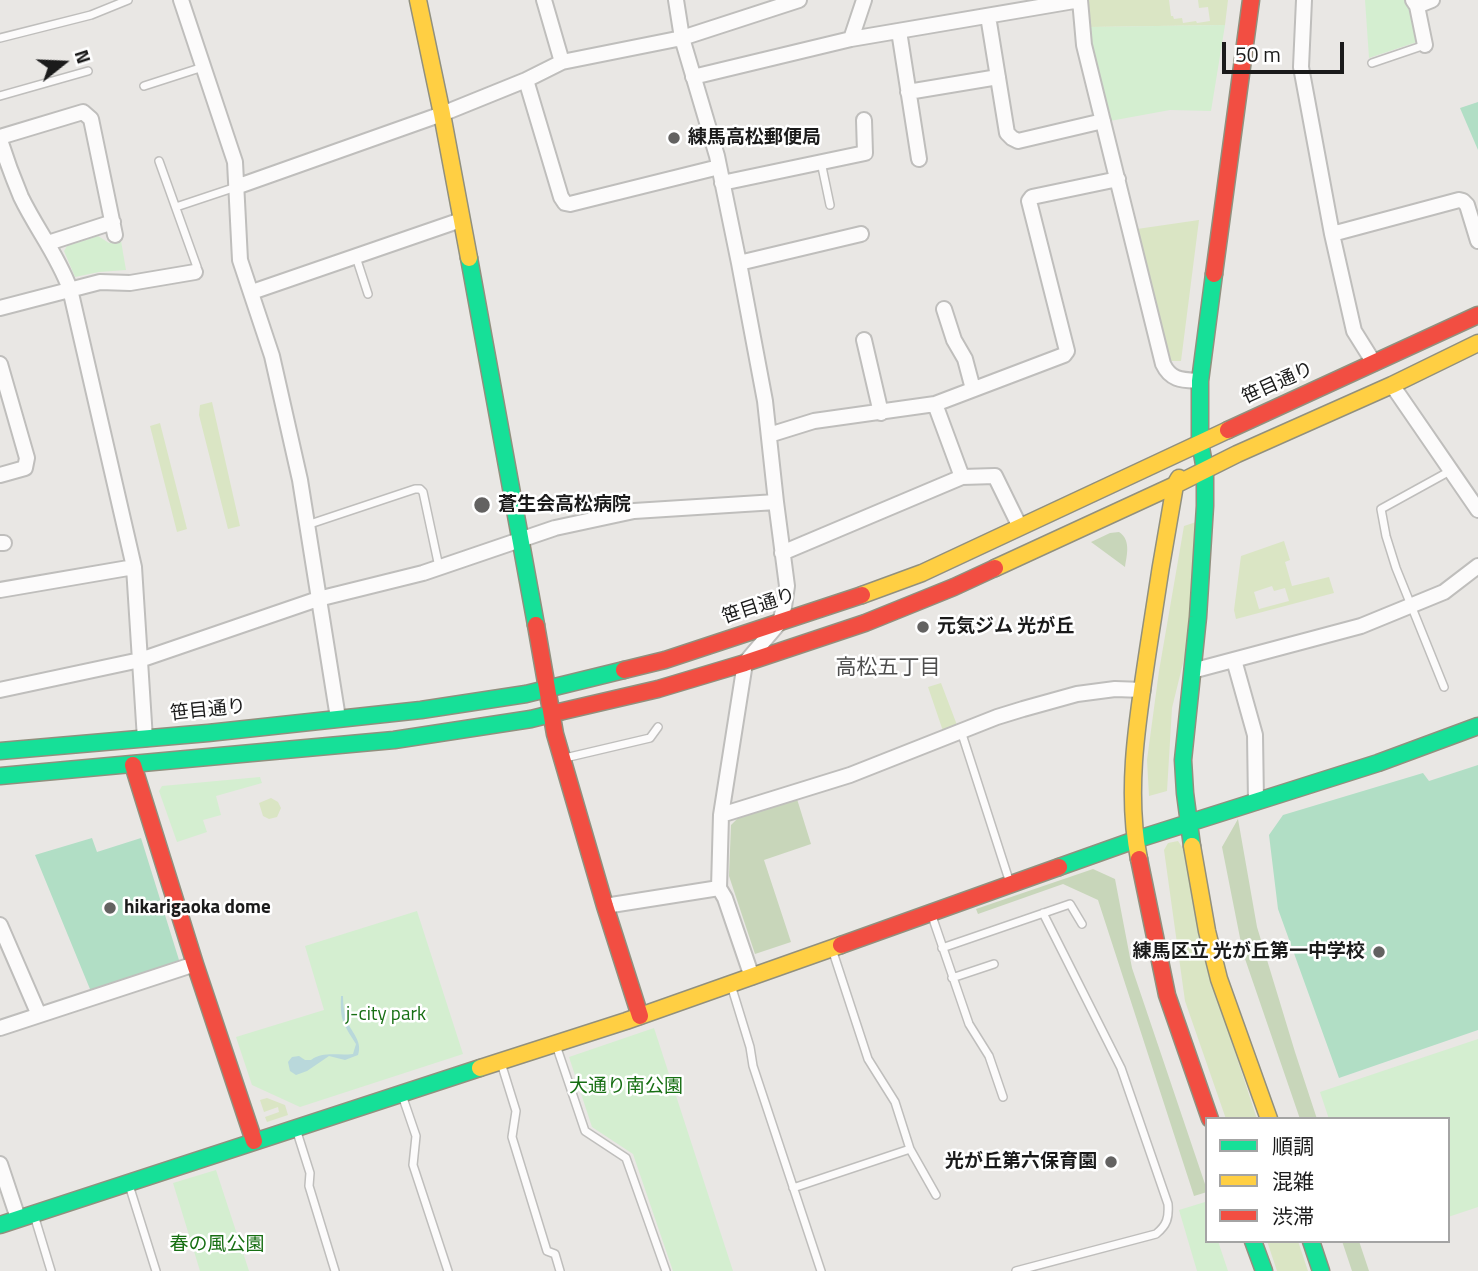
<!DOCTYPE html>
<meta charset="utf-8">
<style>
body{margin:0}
#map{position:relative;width:1478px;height:1271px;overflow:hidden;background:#e9e7e4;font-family:"Titillium Web","Noto Sans JP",sans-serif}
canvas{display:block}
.legend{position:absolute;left:1205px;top:1117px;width:245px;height:126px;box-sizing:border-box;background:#fff;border:2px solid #a4a4a4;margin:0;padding:9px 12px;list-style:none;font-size:21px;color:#1b1b1b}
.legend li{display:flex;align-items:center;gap:14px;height:35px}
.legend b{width:35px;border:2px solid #a4a4a4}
.north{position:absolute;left:28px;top:28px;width:70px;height:70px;-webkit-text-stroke:5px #fff;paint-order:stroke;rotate:72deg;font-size:19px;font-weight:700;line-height:28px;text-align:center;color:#1b1b1b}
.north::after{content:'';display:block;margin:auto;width:24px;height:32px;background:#1b1b1b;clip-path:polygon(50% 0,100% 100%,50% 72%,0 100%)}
.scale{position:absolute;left:1222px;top:42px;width:122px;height:32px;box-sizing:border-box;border:4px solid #1b1b1b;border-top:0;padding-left:9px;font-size:21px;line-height:24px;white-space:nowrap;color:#1b1b1b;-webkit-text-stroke:5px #fff;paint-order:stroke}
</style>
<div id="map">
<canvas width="1478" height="1271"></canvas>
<ul class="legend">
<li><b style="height:9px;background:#16e098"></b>順調</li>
<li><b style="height:9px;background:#ffcf43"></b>混雑</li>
<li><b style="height:9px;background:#f24e42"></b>渋滞</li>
</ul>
<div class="north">N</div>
<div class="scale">50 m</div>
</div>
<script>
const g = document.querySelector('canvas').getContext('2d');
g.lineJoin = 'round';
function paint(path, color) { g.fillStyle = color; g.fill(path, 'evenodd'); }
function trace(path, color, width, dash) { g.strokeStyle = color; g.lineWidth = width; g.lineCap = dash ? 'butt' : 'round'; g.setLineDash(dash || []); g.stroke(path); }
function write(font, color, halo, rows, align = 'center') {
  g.font = font + ' "Titillium Web","Noto Sans JP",sans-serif'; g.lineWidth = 5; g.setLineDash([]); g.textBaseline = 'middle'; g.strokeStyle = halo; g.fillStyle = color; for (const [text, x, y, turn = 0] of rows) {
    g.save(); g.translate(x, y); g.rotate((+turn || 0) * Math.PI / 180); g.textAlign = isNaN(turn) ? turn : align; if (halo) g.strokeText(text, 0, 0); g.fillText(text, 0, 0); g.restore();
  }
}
paint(new Path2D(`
 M1088 0H1169L1171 16H1173L1174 19 1182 18 1183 23 1196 21 1197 23 1210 21 1208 7 1199 8 1198 0H1228L1225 25 1090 27Z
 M1199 220 1181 361H1171L1168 357 1137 229Z
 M212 402 240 526 228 529 199 415 200 405Z
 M160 423 187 529 177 532 150 426Z
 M1199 521 1185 655 1172 708 1167 791 1149 796 1147 760 1159 671 1184 526Z
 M1284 541 1290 560 1285 562 1292 586 1329 577 1334 593 1236 619 1234 610 1241 556ZM1272 586 1274 591 1285 588 1289 601 1259 609 1254 592Z
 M941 683 957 725 943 731 928 687Z
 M271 798 278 802 281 808 277 817 269 819 263 816 259 803Z
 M1178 841 1184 850 1218 1000 1257 1119H1226L1185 1001 1164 850 1168 843Z
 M267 1098 285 1105 288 1115 267 1122 265 1117 279 1112 278 1107 264 1112 260 1100Z
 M1267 1241H1298L1308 1271H1277Z`), '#dae5c4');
paint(new Path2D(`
 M1119 532C1131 540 1127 554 1125 567L1091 542 1110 533Z
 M797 799 811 844 764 860 791 942 755 954 729 876 731 825 738 818Z
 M1238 819 1257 927 1295 1052 1317 1119H1300L1243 953 1222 847Z
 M1093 869 1115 879 1132 968 1207 1190V1192L1194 1196 1098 900 1063 884 978 914 976 909Z
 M1342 1241H1359L1369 1271H1352Z`), '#c8d6ba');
paint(new Path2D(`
 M1365 0H1409L1414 8 1417 42 1369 58Z
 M1225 25 1211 111 1170 110 1110 121 1090 42V27Z
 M98 236 109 243 121 241 126 270 99 272 75 277 64 251 67 246Z
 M260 777 262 783 216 796 221 815 203 820 207 832 177 842 159 791 162 786Z
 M417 911 463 1054 300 1107 252 1085 236 1037 324 1010 305 946Z
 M654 1028 733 1271H673L633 1154 592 1127 569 1057Z
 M1478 1039V1207L1448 1217V1119H1329L1320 1092Z
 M216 1170 249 1271H200L173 1183Z
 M1205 1202 1207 1206V1241H1218L1228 1271H1197L1179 1210Z`), '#d4eed0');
paint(new Path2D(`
 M1478 102V150L1460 108Z
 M1478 765V1030L1339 1078 1278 909 1269 835 1283 815 1423 773 1429 781Z
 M92 838 97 852 141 838 179 960 177 965 92 994 35 855Z`), '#b1dec5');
paint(new Path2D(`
 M341 996H343C343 1004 344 1012 346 1019 351 1032 363 1041 358 1055L345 1060 329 1056 307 1071 296 1075 290 1071 288 1062 292 1057 299 1056 305 1060H311C323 1051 338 1056 353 1054L356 1044C343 1023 340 1021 341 996Z`), '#b9d8db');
const lane = new Path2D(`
 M0 38 91 15 128 0
 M1372 63 1425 45
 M144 86 203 67
 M0 96 88 71
 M159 161 197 267 195 272
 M821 162 830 205
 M176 207 236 187
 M356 257 368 294
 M307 525 415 489H420L423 492 439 567
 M1444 687 1396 568 1386 536 1381 509 1450 471
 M961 731 1010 883
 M565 758 650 738 658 727
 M932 916 969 1024 989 1056 1003 1097
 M942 948 1070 904 1082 924
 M832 949 868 1059 895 1102 910 1149 936 1195
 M952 978 994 964
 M731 985 750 1047 753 1066 821 1271
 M557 1048 585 1131 626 1158 666 1271
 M502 1066 516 1111 512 1137 547 1251 555 1254 560 1271
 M403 1098 416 1136 413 1165 448 1271
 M297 1132 310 1173 309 1186 335 1271
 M129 1185 156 1271
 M793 1188 910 1149
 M34 1215 51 1271
 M1016 1271 1156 1234C1167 1225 1169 1218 1168 1204L1121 1068 1043 913`);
const street = new Path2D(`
 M181 0 235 162 240 260 272 356 300 480 338 718
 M544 0 562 62
 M676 0 682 38 717 156 739 263 765 401 776 502 787 586 784 607 780 622 745 663 721 815 850 775 997 717 1023 709 1077 694 1115 689 1143 690
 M1080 0 1084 45 1163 364C1171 381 1183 380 1200 381
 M1304 0 1301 67 1332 234 1354 331 1374 363
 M1413 0 1417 6 1425 45
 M1417 6 1432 0
 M988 16 1007 133 1012 138 1018 141 1103 121
 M899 31 919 159
 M851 39 864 0
 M693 77 851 39 1080 0
 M526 80 561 197 565 203 570 204 719 167
 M908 92 998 77
 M0 137 83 112 91 119 115 235
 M0 140C6 159 13 178 21 197 37 230 57 254 70 289L134 567 145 739
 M722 183 865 153 864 120
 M236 187 442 114 526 80 562 62 682 38 799 0
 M1332 234 1459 200 1463 201 1467 205 1478 241
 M48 243 113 222
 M739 263 861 234
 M252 292 461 220
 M0 308 100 282 130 283 195 272
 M944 309 954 340 965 359 973 389
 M864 340 881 413
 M0 364 27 458 25 468 0 475
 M1392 385 1478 510
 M769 435 814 421 935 404
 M962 477 935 404 1064 355 1067 351 1029 201 1032 197 1118 179
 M0 543H4
 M782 553 962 477 995 476 1020 527
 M0 590 134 567
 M1234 660 1255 735 1256 802
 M1192 671 1361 626 1444 592 1478 566
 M0 690 140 660 318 599 423 573 555 528 634 511 776 502
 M719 888 725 898 752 977
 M605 906 719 888 721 815
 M0 925 39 1015
 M0 1028 195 964
 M0 1164 18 1218`);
const fast = new Path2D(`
 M469 258 536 625
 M0 751 208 733 421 710 526 694 624 670
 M0 776 394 740 531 719 559 712
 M1192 846 1185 793 1183 760 1198 617 1205 506V470L1200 442V381L1214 274
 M1059 867 1135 840 1378 763 1478 726
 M0 1225 480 1068
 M1253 1241 1264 1271
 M1311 1241 1321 1271`);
const slow = new Path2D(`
 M418 0 442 114 469 258
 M995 568 1175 485 1237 454 1392 385 1478 343
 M862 595 922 573 1228 430
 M1192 846 1207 931 1219 979 1269 1119
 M1139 859C1125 791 1138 717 1148 650 1156 595 1165 540 1175 485L1179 478
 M480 1068 626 1021 841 945`);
const jam = new Path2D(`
 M1214 274 1251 0
 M1228 430 1478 315
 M536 625 555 734 605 906 640 1016
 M624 670 665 660 862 595
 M559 712 658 689 745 663 865 623 954 587 995 568
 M133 765 195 964 254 1141
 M1139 859 1167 995 1210 1119
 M841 945 1059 867`);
trace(lane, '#bfbebc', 10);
trace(street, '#bfbebc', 18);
trace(fast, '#91907e', 19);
trace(slow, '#91907e', 19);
trace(jam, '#91907e', 19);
trace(lane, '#fcfbfb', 7);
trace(street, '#fcfbfb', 14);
trace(fast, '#16e098', 16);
trace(slow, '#ffcf43', 16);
trace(jam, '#f24e42', 16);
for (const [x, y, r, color] of [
 [674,138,7,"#636261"],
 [482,505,9,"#636261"],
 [923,627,7,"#636261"],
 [110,908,7,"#636261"],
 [1379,952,7,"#636261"],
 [1111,1162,7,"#636261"]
]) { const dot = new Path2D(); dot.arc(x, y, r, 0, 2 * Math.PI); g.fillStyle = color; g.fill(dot); trace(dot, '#fff', 2.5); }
write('bold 19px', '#1b1b1b', '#fff', [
 ["練馬高松郵便局",688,138],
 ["蒼生会高松病院",498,505],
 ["元気ジム 光が丘",937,627],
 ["hikarigaoka dome",124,908],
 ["練馬区立 光が丘第一中学校",1365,952,"right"],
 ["光が丘第六保育園",1097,1162,"right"]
], 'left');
write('19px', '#1b1b1b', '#fff', [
 ["笹目通り",1278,384,-24],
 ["笹目通り",759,607,-18],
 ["笹目通り",208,711,-6]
]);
write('19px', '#176f13', '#fff', [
 ["j-city park",386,1015],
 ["大通り南公園",626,1087],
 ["春の風公園",217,1245]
]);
write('21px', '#4e4e4e', '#fff', [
 ["高松五丁目",888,669]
]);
</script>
